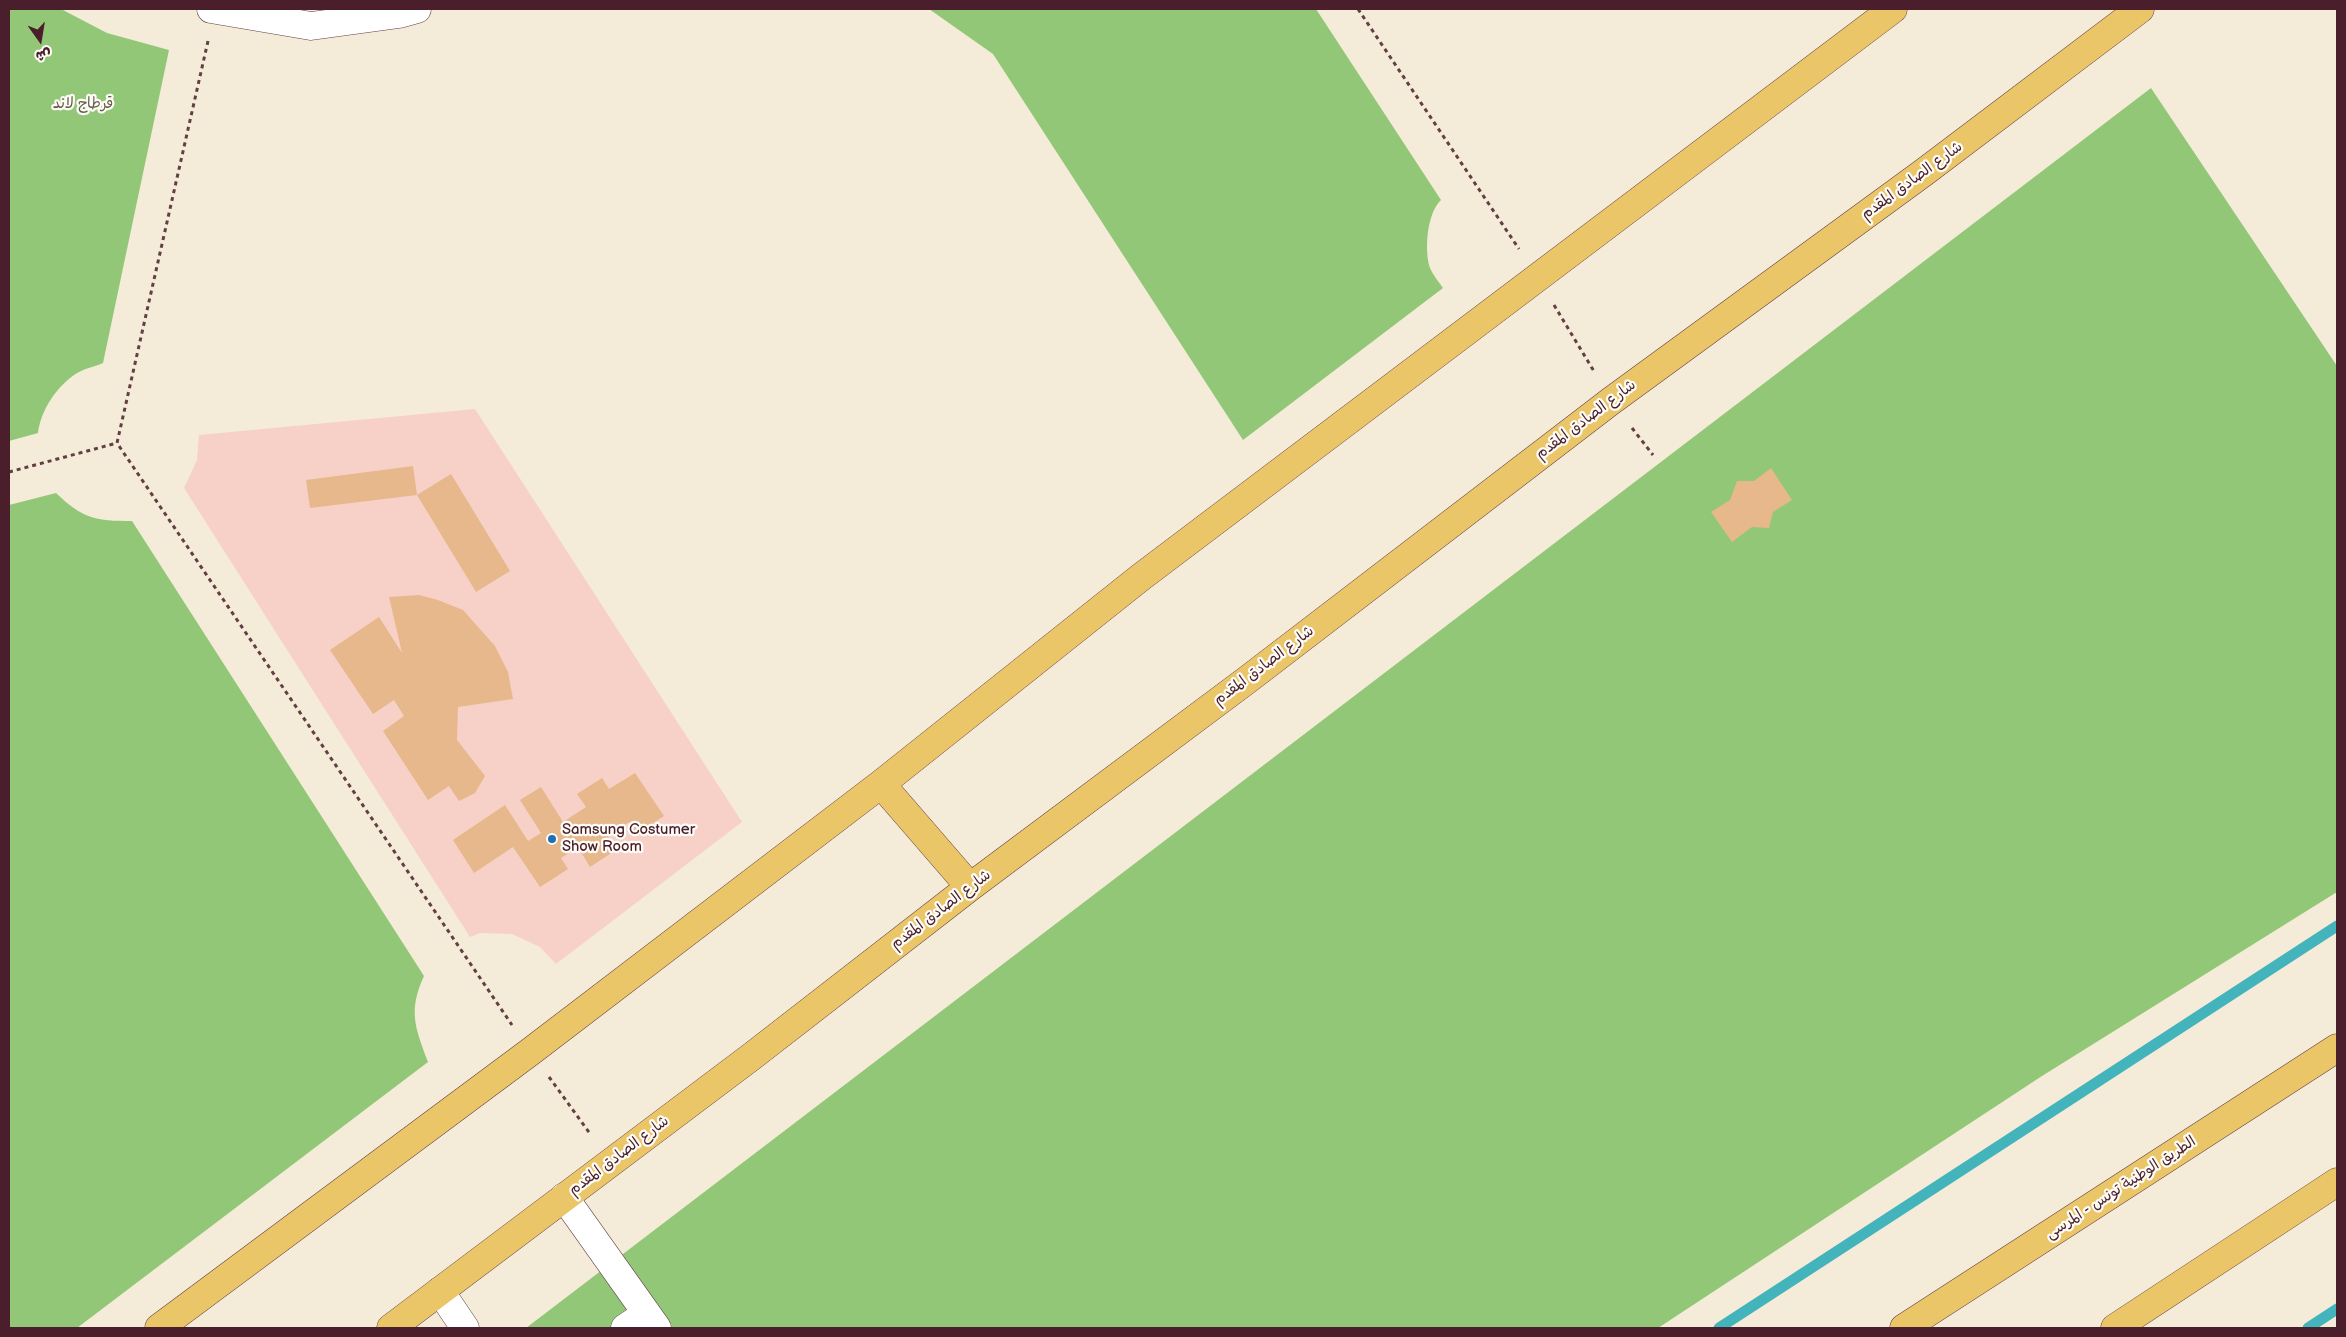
<!DOCTYPE html>
<meta charset="utf-8">
<style>
body{margin:0}
#map{position:relative;width:2346px;height:1337px;overflow:hidden;background:#f4ecd8;font-family:"Balsamiq Sans","Playpen Sans Arabic",sans-serif}
canvas{display:block}
.frame{position:absolute;inset:0;border:10px solid #4a1f2b;pointer-events:none}
.north{position:absolute;left:15px;top:15px;width:50px;height:50px;-webkit-text-stroke:4px #fdfcf7;paint-order:stroke;rotate:167deg;font-size:14px;font-weight:700;line-height:20px;text-align:center;color:#4a1f2b}
.north::after{content:'';display:block;margin:auto;width:18px;height:22px;background:#4a1f2b;clip-path:polygon(50% 0,100% 100%,50% 72%,0 100%)}
</style>
<div id="map">
<canvas width="2346" height="1337"></canvas>
<div class="frame"></div>
<div class="north">ش</div>
</div>
<script>
const g = document.querySelector('canvas').getContext('2d');
g.lineJoin = 'round';
function paint(path, color) { g.fillStyle = color; g.fill(path, 'evenodd'); }
function trace(path, color, width, dash) { g.strokeStyle = color; g.lineWidth = width; g.lineCap = dash ? 'butt' : 'round'; g.setLineDash(dash || []); g.stroke(path); }
function write(font, color, halo, rows, align = 'center') {
  g.font = font + ' "Balsamiq Sans","Playpen Sans Arabic",sans-serif'; g.lineWidth = 4.5; g.setLineDash([]); g.textBaseline = 'middle'; g.strokeStyle = halo; g.fillStyle = color; for (const [text, x, y, turn = 0] of rows) {
    g.save(); g.translate(x, y); g.rotate((+turn || 0) * Math.PI / 180); g.textAlign = isNaN(turn) ? turn : align; if (halo) g.strokeText(text, 0, 0); g.fillText(text, 0, 0); g.restore();
  }
}
paint(new Path2D(`
 M475 409 742 822 556 964 540 947 512 934 480 933 470 937 184 488 197 460 199 435Z`), '#f7d1c7');
paint(new Path2D(`
 M9 9H61L107 33 169 50 103 363C94 367 82 369 74 375 56 388 41 410 38 433L9 441Z
 M929 9H1316L1441 200C1427 213 1424 250 1430 268 1433 275 1439 282 1443 288L1243 440 993 54Z
 M2151 88 2337 366V892L2042 1076 1658 1328H526Z
 M56 493C83 519 96 521 132 521L424 976C408 1011 415 1027 428 1062L77 1328H9V505Z`), '#93c778');
trace(new Path2D(`
 M1719 1328 2337 926
 M2308 1328 2337 1309`), '#44b4bc', 11);
paint(new Path2D(`
 M413 466 417 495 310 508 306 480Z
 M1771 468 1792 500 1773 512 1769 528 1752 527 1732 542 1711 512 1730 500 1737 481H1754Z
 M451 474 510 571 476 592 417 495Z
 M419 595 438 600 463 610 495 646 508 672 513 699 458 707 457 740 485 776 475 793 459 801 449 786 428 800 383 731 404 716 394 700 373 714 330 650 379 617 402 653 389 597Z
 M635 773 664 816 636 834 629 822 608 836 616 850 590 867 578 847 561 858 568 869 540 887 513 847 474 873 453 840 505 805 528 841 541 833 520 800 541 787 563 822 586 807 577 794 602 778 609 789Z`), '#e6b88c');
const minor = new Path2D(`
 M211 9 311 26 399 14 417 9
 M564 1197 657 1328
 M440 1291 465 1328
 M625 1328 646 1314`);
const major = new Path2D(`
 M881 784 970 887
 M159 1328 530 1052 881 784 1141 577 1893 9
 M391 1328 751 1057 970 887 1247 680 1611 401 1923 173 2140 9`);
const highway = new Path2D(`
 M1904 1328 2337 1048
 M2115 1328 2337 1182`);
trace(minor, '#643e45', 29);
trace(major, '#643e45', 29);
trace(highway, '#643e45', 29);
trace(new Path2D(`
 M1358 9 1519 249
 M208 41 117 443 512 1025
 M1554 305 1595 373
 M1632 428 1653 455
 M9 472 117 443
 M549 1077 591 1135`), '#643e45', 3, [4, 4]);
trace(minor, '#fff', 28);
trace(major, '#eac669', 28);
trace(highway, '#eac669', 28);
for (const [x, y, r, color] of [
 [552,839,5,"#1f6fb2"]
]) { const dot = new Path2D(); dot.arc(x, y, r, 0, 2 * Math.PI); g.fillStyle = color; g.fill(dot); trace(dot, '#fdfcf7', 2); }
write('15px', '#645a46', '#fdfcf7', [
 ["قرطاج لاند",83,104]
]);
write('15px', '#4a1f2b', '#fdfcf7', [
 ["شارع الصادق المقدم",1912,181,-36],
 ["شارع الصادق المقدم",1586,420,-37],
 ["شارع الصادق المقدم",1264,666,-37],
 ["شارع الصادق المقدم",941,910,-37],
 ["شارع الصادق المقدم",619,1156,-37],
 ["الطريق الوطنية تونس - المرسى",2121,1188,-33]
]);
write('15px', '#4a1f2b', '#fdfcf7', [
 ["Samsung Costumer",562,830],
 ["Show Room",562,847]
], 'left');
</script>
